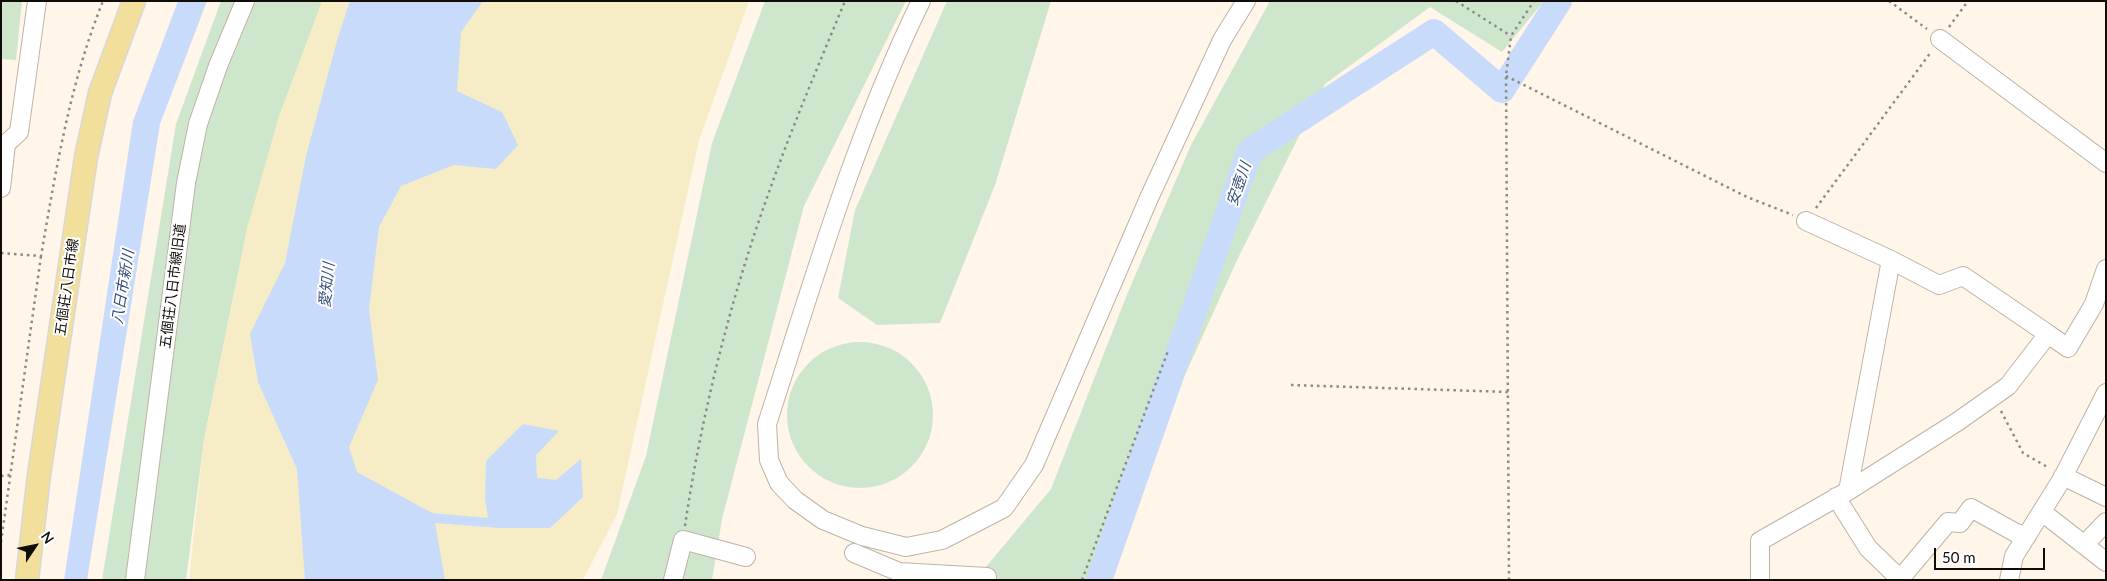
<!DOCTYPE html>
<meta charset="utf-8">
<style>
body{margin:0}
#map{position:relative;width:2107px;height:581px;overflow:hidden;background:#fff5e8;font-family:Lato,sans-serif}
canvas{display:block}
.frame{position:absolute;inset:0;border:2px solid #100d09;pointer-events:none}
.north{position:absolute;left:10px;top:521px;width:50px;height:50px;-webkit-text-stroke:4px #fff;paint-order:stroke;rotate:56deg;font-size:14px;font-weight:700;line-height:20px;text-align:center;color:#100d09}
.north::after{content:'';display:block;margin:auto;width:18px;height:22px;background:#100d09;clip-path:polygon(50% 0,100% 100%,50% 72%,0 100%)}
.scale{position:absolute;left:1934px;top:548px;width:111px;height:22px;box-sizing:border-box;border:2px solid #100d09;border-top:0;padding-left:6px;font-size:15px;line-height:18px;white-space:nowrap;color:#100d09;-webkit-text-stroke:4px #fff;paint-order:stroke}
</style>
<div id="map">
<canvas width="2107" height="581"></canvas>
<div class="frame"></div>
<div class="north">N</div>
<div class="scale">50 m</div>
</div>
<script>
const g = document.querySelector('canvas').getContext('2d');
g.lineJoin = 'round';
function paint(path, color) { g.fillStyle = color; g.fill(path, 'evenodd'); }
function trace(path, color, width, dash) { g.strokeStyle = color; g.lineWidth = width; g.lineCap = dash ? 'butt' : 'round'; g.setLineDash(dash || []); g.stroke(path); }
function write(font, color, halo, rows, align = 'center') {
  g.font = font + ' Lato,"Noto Sans JP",sans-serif'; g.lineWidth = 4; g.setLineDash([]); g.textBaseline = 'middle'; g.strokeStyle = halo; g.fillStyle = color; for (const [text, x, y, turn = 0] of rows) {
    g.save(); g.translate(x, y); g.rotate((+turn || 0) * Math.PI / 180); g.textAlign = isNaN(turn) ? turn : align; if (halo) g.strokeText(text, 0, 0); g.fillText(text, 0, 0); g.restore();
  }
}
paint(new Path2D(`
 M1 1H22L16 60 1 59Z
 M221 1H329L248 225 204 440 186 580H102L176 124Z
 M765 1H906L804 206 722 519 712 580H601L646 456 712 143Z
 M947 1H1051L995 185 940 323 877 325 838 298 855 210Z
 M1270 1H1544L1502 52 1430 7 1325 84 1238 258 1092 580H975L1051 489 1126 297 1191 145Z
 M787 415a73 73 0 1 1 146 0a73 73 0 1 1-146 0Z`), '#cee7cc');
paint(new Path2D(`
 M322 1H749L699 140 617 514 583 580H189L204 440 248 225 279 116Z`), '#f6edc7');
paint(new Path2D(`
 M178 1H207L160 124 87 580H64L133 121Z
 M350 1H483L461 32 457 91 502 112 518 145 496 169 454 165 401 186 379 227 369 309 378 380 349 447 357 472 432 513 488 518 485 499 486 461 523 424 559 431 536 455 537 478 556 480 581 459 583 497 550 528H499L435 523 445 580H305L297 469 258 382 250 334 285 263 306 156 338 37Z`), '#c9dbfa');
trace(new Path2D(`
 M1099 580 1250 151 1434 32 1502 90 1559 1`), '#c9dbfa', 26);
const minor = new Path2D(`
 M921 1C855 136 813 282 767 424L769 460 779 483 795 500 823 520 862 536 906 547 942 540 1004 508 1034 465 1149 198 1222 40 1246 1
 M1940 39 2106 163
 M1 188 6 144 19 132 37 1
 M1891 260 1939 285 1963 276 2048 334
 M2063 476 2106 497
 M1848 491 1957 422 2008 386 2048 334 2068 348 2094 304 2106 269
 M1836 497 1868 548 1901 580
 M2042 512 2106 562
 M2084 545 2106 522
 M854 553 899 572 987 577
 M1900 579 1948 522 1960 523 1971 508 2016 533 2027 536
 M135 580 186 183 198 124 218 66 245 1
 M673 580 683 540 746 557
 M1760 580V541L1848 491 1891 260 1806 221
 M2009 580 2014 556 2062 479 2106 393`);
const major = new Path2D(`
 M27 580 39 475 86 157 100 93 134 1`);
trace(minor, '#bdb3a7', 20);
trace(major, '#d9d8d8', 25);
trace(new Path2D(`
 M1456 1 1511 36
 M1889 1 1927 29
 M1949 27 1968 1
 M1506 76 1747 197 1793 215
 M1816 208 1931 52
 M1 253 41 256C56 169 70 83 103 1
 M1291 385 1508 392
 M2001 411 2023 453 2049 468
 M1 476 10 475
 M685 526C701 416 731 297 769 192 792 127 819 64 845 1
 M1 542 41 256
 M1082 580 1168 351
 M1509 580 1506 76 1511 36 1534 1`), '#8f8980', 2.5, [2.5, 4]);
trace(minor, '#fff', 18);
trace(major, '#f2df9c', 22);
write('14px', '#100d09', '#fff', [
 ["五個荘八日市線旧道",173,286,-83],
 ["五個荘八日市線",67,287,-82]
]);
write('italic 15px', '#39507b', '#fff', [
 ["安壺川",1239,184,-71],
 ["愛知川",327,285,-84],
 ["八日市新川",123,287,-81]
]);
</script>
